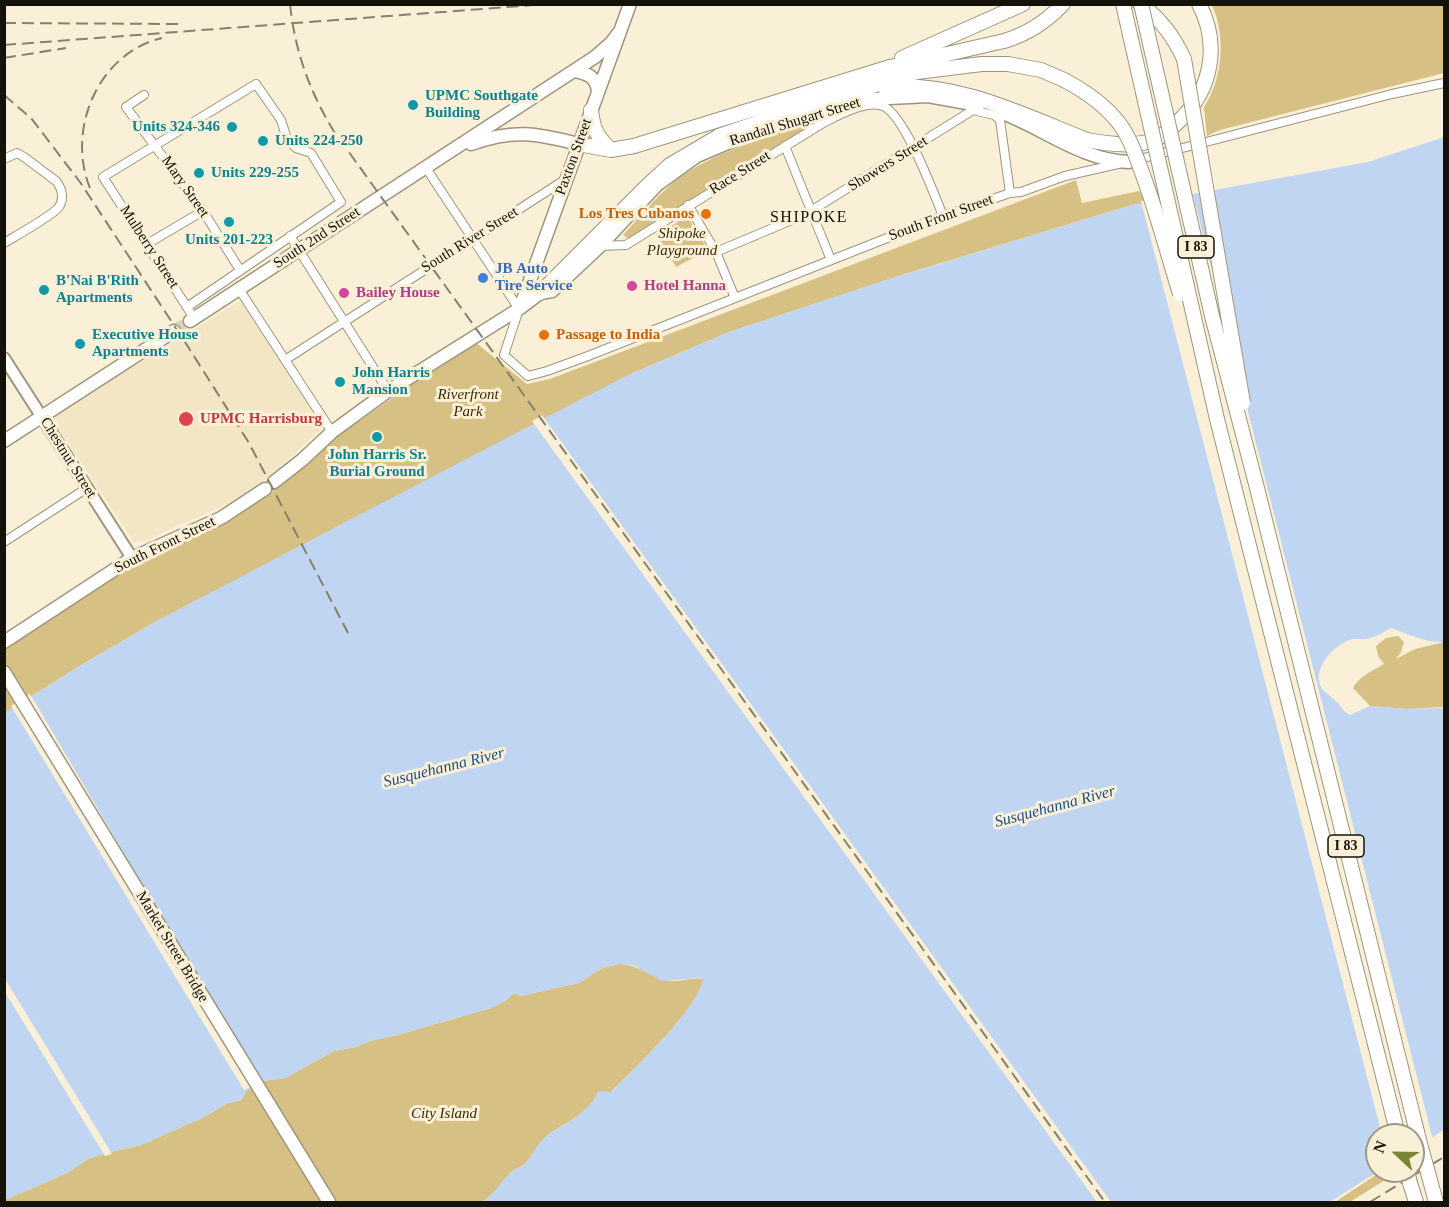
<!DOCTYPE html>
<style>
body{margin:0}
#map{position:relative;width:1449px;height:1207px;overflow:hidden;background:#faf0d7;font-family:"Times New Roman",serif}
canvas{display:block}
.frame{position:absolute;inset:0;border:6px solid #151209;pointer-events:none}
.north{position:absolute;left:1365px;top:1123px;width:60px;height:60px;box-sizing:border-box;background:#faf0d7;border:2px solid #9e9785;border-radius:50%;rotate:292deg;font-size:16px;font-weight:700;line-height:24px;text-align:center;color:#151209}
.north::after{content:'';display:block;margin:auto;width:21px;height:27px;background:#7d8532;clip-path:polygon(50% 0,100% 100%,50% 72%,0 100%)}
</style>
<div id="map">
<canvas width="1449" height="1207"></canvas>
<div class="frame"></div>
<div class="north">N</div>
</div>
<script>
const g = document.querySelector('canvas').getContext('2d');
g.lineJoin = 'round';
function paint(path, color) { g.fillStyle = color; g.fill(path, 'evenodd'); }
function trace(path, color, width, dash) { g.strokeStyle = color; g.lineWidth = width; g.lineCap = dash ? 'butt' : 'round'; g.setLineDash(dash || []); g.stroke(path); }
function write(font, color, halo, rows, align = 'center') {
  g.font = font + ' "Times New Roman",serif'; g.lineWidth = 6; g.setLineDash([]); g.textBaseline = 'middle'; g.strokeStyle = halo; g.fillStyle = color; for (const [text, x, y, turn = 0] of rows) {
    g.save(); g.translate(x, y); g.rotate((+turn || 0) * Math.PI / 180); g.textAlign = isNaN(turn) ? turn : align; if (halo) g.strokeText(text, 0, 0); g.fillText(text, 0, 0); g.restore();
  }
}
paint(new Path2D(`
 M240 301 324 427 260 484 229 503 144 541 134 542 51 417Z`), '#f2e6c5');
paint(new Path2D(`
 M1212 5H1444V73L1220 130 1207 136 1204 107C1223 78 1226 36 1212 5Z
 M825 116 828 119 779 146 629 239 623 235C640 217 656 197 674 182 717 148 775 137 825 116Z
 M1076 180 1082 203 1139 191 1149 202 1132 205 905 274 729 332 633 373 153 623 78 667 5 713V649L136 564 219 525 263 498 288 480 335 438 431 371 475 342 527 384 550 379Z
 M687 216 708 250 676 267 657 235Z
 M1398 636 1404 642 1401 652 1396 659 1415 649 1444 642V707L1407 709 1370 706 1353 688C1358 677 1374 670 1384 664L1378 656 1376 646 1386 638Z
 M619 964C639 964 654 980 674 981 684 981 693 977 703 979 701 1006 632 1071 611 1092H598C589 1114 568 1121 549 1134 540 1141 535 1150 529 1159 525 1166 516 1168 510 1173 501 1182 493 1197 481 1202H5V1200L67 1173 88 1159 110 1152 141 1145 202 1118 228 1103 241 1100 246 1091 262 1081 285 1078 334 1051 356 1047 370 1041 401 1034 491 1008 505 1001 514 993 520 996 579 983 602 968Z
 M1382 1171H1393V1175L1350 1202H1335Z`), '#d6c083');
paint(new Path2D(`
 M1444 137V642C1426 643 1408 634 1391 628 1385 631 1378 636 1370 638 1363 641 1354 637 1347 641 1332 648 1314 667 1320 685 1323 693 1332 696 1337 702 1341 707 1343 711 1350 715L1370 706 1407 709 1441 708 1444 711V1130L1413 1149V1135H1377V1171H1379L1330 1202H481C493 1197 501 1182 510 1173 516 1168 525 1166 529 1159 535 1149 540 1141 549 1134 568 1121 589 1114 598 1091L611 1092C632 1072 701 1005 703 979L698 978 662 981 633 965 619 964 602 968 579 983 520 996 514 993 505 1001 491 1008 401 1034 370 1041 356 1047 334 1051 285 1078 262 1081 246 1091 241 1100 228 1103 202 1118 141 1145 110 1152 88 1159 67 1173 5 1200V713L78 667 153 623 332 529 622 378 729 332 880 282 1132 205 1368 162Z`), '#c0d5f1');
paint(new Path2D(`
 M1192 191 1433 1140 1413 1152V1135H1382L1141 201Z
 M542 415 1111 1202H1097L532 421Z
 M30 694 171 933 262 1081 244 1090 11 706Z
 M5 979 112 1154 105 1156 5 992Z`), '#faf0d7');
trace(new Path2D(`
 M174 331 190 321`), '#d8cfb8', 12, [12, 6]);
const street = new Path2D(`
 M144 95 126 107 203 211 240 270
 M785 146 831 260
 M4 159 17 153 24 157 56 181C62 188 65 200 58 208 51 216 16 236 4 243
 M1136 160 1392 94 1444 83
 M426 168 519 309 504 355 528 376 547 371 588 356 943 216 1010 193 1021 192 1065 176 1118 164
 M688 205 716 252 735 298
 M290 236 388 391
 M147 244 203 211
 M600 246 626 245 823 123C839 115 862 102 880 105 903 109 934 194 943 216
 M716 252 806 214 973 110 994 115 1000 120 1010 193
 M239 289 332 432
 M187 307 341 202 311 153 296 148 287 139 281 120 256 84 103 177 194 318
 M285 360 566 179
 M4 542 87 488`);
const secondary = new Path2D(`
 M4 358 132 558`);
const primary = new Path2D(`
 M574 71C587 73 597 77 598 92
 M1000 112C1043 128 1083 161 1129 162
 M471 144C513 129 536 133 578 144
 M520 308 630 4
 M190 321 595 57 611 43 620 31
 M4 441 174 331
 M274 482 302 460 332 432 388 391 519 309 540 293 552 291 600 246 657 185 697 156 744 136 846 104 871 99 928 96 978 105
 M4 642 132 558 221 518 265 489
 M4 672 329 1202`);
const highway = new Path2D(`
 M1140 4C1160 18 1174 37 1184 59
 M902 58 1023 4
 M884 87C957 81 1021 114 1087 140 1108 144 1136 148 1156 139 1165 135 1174 126 1181 119 1212 88 1220 44 1199 4
 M591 110C593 129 597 137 611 150
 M578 144 611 150 634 146 890 67 1004 41C1028 34 1046 22 1063 4
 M540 293 647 186 670 165 719 136 813 104 917 72 982 64H1008L1041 70 1064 80
 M1217 419 1398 1135
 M1410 1183 1416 1202`);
trace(street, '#9d957d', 10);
trace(secondary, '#9d957d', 14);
trace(primary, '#9d957d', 15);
trace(highway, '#9d957d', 16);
trace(street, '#fff', 8);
trace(secondary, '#fff', 10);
trace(primary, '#fff', 12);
trace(highway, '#fff', 14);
trace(new Path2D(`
 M290 4C295 51 309 90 333 130L1105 1202
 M4 23 179 24
 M4 45 548 4
 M4 58 66 48
 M4 95 31 118 80 182 185 342 249 443 348 633
 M90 188C66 130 98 53 162 38
 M1370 1202 1444 1157`), '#86806f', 2, [12, 6]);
const highwayBridge = new Path2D(`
 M1123 4 1217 419
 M1141 4 1212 316 1257 488 1419 1140 1436 1202
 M1184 59 1243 403
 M1064 80C1085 91 1104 104 1119 123 1131 139 1137 159 1144 178 1158 216 1168 255 1180 294
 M1407 1171 1410 1183`);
trace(highwayBridge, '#9d957d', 16, []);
trace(highwayBridge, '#fff', 14);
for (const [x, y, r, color] of [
 [413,105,6,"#0f9aa8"],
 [232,127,6,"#0f9aa8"],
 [263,141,6,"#0f9aa8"],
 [199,173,6,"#0f9aa8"],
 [706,214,6,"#e8710a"],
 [229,222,6,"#0f9aa8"],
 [483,278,6,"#3f7fe0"],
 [632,286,6,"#d1479c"],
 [44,290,6,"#0f9aa8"],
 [344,293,6,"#d1479c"],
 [544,335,6,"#e8710a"],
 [80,344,6,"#0f9aa8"],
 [340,382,6,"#0f9aa8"],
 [186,419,8,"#e0444e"],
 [377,437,6,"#0f9aa8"]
]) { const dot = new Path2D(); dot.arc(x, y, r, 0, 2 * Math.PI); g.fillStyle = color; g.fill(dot); trace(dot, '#faf0d7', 2); }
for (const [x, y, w] of [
 [1196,247,36],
 [1346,846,36]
]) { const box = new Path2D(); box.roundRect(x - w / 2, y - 11, w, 22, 4.5); g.fillStyle = '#faf0d7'; g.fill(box); trace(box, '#151209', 1.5); }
write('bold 14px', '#151209', null, [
 ["I 83",1196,247],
 ["I 83",1346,846]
]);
write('bold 15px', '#0d838f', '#faf0d7', [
 ["UPMC Southgate",425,96],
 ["Building",425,113],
 ["Units 324-346",220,127,"right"],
 ["Units 224-250",275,141],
 ["Units 229-255",211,173],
 ["Units 201-223",229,240,"center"],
 ["B'Nai B'Rith",56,281],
 ["Apartments",56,298],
 ["Executive House",92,335],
 ["Apartments",92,352],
 ["John Harris",352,373],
 ["Mansion",352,390],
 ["John Harris Sr.",377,455,"center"],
 ["Burial Ground",377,472,"center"]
], 'left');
write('15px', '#151209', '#faf0d7', [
 ["Randall Shugart Street",795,122,-17],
 ["Paxton Street",574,157,-70],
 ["Showers Street",888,164,-32],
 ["Race Street",740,173,-32],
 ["Mary Street",185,187,55],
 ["South Front Street",941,218,-20],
 ["South 2nd Street",317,238,-33],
 ["South River Street",470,240,-32],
 ["Mulberry Street",149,247,57],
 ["Chestnut Street",68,458,58],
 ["South Front Street",165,545,-26],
 ["Market Street Bridge",172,947,59]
]);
write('bold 15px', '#c56008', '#faf0d7', [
 ["Los Tres Cubanos",694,214],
 ["Passage to India",556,335,"left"]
], 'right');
write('italic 15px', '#392c05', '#faf0d7', [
 ["Shipoke",682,234],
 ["Playground",682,251],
 ["Riverfront",468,395],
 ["Park",468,412],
 ["City Island",444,1114]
]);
write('bold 15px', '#366cbe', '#faf0d7', [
 ["JB Auto",495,269],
 ["Tire Service",495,286]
], 'left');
write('bold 15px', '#b23c85', '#faf0d7', [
 ["Hotel Hanna",644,286],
 ["Bailey House",356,293]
], 'left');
write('bold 15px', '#be3a42', '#faf0d7', [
 ["UPMC Harrisburg",200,419]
], 'left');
g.letterSpacing = '1.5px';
write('16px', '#151209', '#faf0d7', [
 ["SHIPOKE",809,218]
]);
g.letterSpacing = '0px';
write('italic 16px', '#194d89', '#faf0d7', [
 ["Susquehanna River",444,768,-14],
 ["Susquehanna River",1055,807,-15]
]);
</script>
